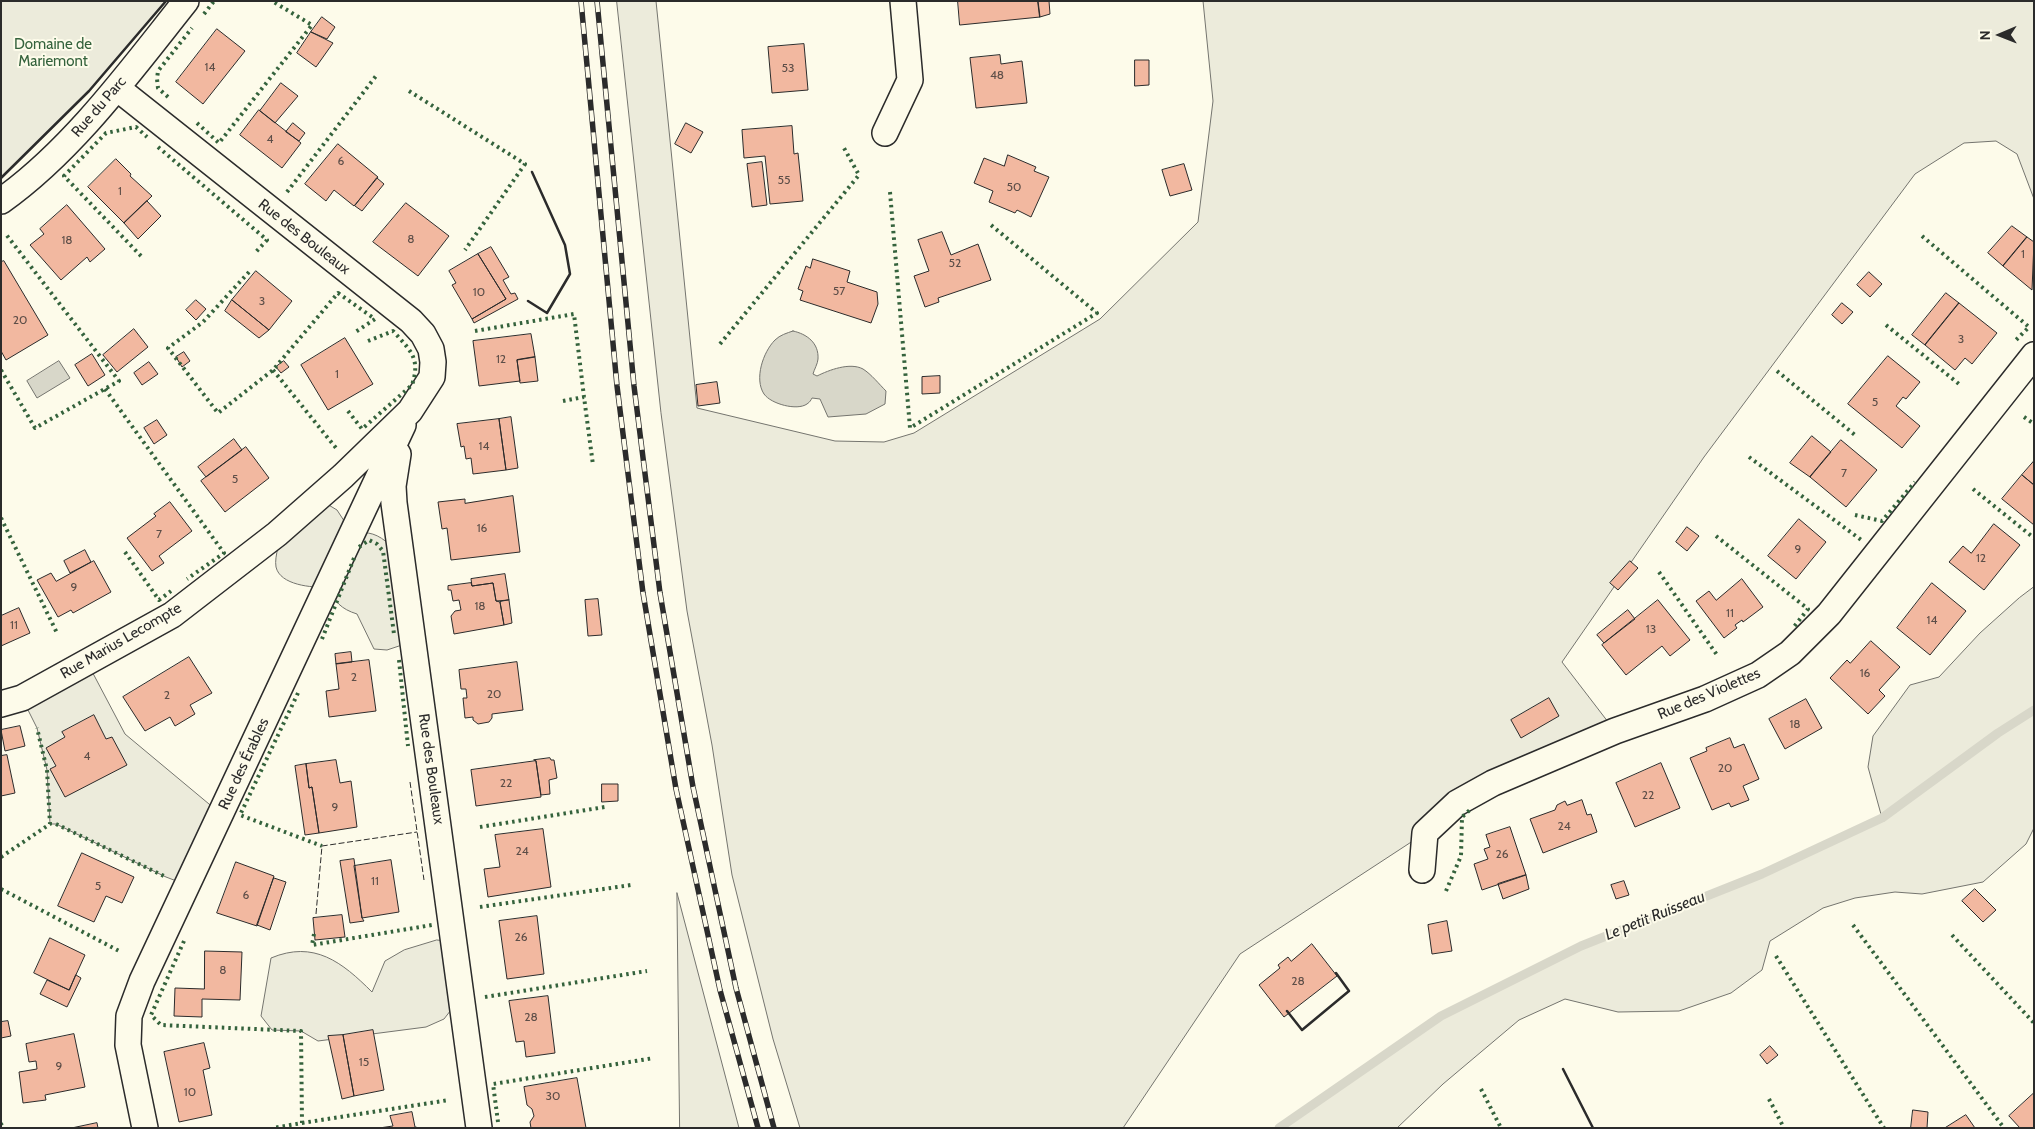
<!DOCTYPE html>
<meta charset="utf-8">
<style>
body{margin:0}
#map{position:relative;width:2035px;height:1129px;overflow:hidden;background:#fdfbea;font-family:Cabin,sans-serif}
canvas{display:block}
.frame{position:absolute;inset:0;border:2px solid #2b2b2b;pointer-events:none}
.north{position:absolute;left:1975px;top:10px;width:50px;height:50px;-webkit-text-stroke:4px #fdfbea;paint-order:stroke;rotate:269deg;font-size:14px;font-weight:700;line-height:20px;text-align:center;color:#2b2b2b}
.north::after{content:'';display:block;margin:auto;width:18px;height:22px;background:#2b2b2b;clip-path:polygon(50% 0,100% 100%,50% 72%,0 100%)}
</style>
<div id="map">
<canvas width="2035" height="1129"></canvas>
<div class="frame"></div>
<div class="north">N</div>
</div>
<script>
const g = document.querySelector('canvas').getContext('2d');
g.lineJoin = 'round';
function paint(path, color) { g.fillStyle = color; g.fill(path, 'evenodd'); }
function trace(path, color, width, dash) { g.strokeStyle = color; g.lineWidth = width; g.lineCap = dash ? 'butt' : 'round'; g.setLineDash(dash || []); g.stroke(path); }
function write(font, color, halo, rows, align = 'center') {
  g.font = font + ' Cabin,sans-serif'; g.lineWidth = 4; g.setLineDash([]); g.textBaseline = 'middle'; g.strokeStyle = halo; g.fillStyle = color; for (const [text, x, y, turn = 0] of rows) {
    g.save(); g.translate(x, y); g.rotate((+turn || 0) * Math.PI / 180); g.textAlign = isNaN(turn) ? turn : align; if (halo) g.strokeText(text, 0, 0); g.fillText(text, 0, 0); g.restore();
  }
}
const green = new Path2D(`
 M1 1H166L89 91 1 178Z
 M617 1H656L697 408 835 441 884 442 914 433 1100 319 1198 222 1213 101 1203 1H2034V199L2017 154 1996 141 1964 143 1915 174 1704 457 1562 662 1615 731 1425 833 1240 954 1123 1128H800L773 1039 732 875 712 745 687 611 661 413Z
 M327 504 337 510 352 533C369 531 378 534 390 545L402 645 387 650 374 649 357 614C341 609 335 602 327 587 312 588 280 585 276 567 274 556 281 539 283 528Z
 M2034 587V828L2026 844 1983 882 1922 894 1895 892 1855 898 1823 908 1770 941 1762 970 1731 993 1679 1011 1618 1012 1565 999 1519 1020 1443 1084 1397 1128H1279L1441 1016 1581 946 1762 874 1882 818 1868 767 1873 736 1910 685 1939 677 1980 633 2019 598Z
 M87 662 125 734 221 814 187 885 166 877 56 824H50L47 770 37 728 22 698Z
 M677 893 739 1128H680Z
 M437 940 455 942 454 1006 444 1019 426 1027 318 1041 301 1031 272 1030 261 1016 271 958C314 940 342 962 372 992L385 961 404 950Z`);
paint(green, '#ecebdb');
trace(green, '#74746e', 1);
const water = new Path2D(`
 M793 331C807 334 819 343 818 359 818 363 814 370 813 374L817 376C829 370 850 362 863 369 871 374 879 384 886 391L885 404 866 414 828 417 820 399 812 398C811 400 810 402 807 404 797 411 771 404 764 394 754 379 763 352 775 340 780 335 787 333 793 331Z
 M59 361 70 378 37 398 27 381Z`);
paint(water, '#d8d7c9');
trace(water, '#74746e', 1);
trace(new Path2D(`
 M1279 1128 1441 1016 1581 946 1762 874 1882 818 1998 733 2034 710`), '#d8d7c9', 9);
const building = new Path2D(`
 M958 1H1038L1040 17 960 25Z
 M1038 1H1049L1050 14 1040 17Z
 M322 17 335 27 327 39 311 32Z
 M217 29 245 51 203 104 176 82Z
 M311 32 333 43 316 67 297 53Z
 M804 44 808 90 772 93 768 47Z
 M1000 55 1001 64 1022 61 1027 103 976 108 970 58Z
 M1135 60H1149V85L1135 86Z
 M281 83 298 96 275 123 260 111Z
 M259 110 301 143 282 168 240 135Z
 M293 123 305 133 299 141 286 132Z
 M686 123 703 132 691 153 675 144Z
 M792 126 794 154 798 153 803 201 770 204 765 156 744 158 742 130Z
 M338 144 378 177 354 206 334 190 326 201 305 184Z
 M1008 155 1036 167 1034 171 1049 177 1031 217 1017 210 1015 213 989 202 993 191 974 183 984 158 1004 166Z
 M116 159 131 174 130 176 152 196 124 223 88 187Z
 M762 162 767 205 752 207 747 164Z
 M1184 164 1192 190 1170 196 1162 170Z
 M377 178 384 184 362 211 355 206Z
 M147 201 161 216 138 239 124 223Z
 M406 203 449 236 418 276 373 242Z
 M67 205 105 249 90 262 87 257 61 280 30 245 44 234 40 229Z
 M2012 226 2027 237 2003 266 1988 253Z
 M942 232 951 255 978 244 991 280 938 298 939 302 925 307 914 276 929 271 918 240Z
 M2027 237 2034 242 2032 290 2003 266Z
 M491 247 509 277 503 280 511 294 515 293 518 299 474 323 472 319 506 299 478 254Z
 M478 254 506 299 472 319 452 285 456 283 449 271Z
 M813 259 850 271 847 282 877 292 878 304 871 323 800 300 803 291 798 289 806 266 810 268Z
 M4 261 48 335 6 360 1 351V262Z
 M256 271 292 301 269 330 232 300Z
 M1869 272 1882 284 1870 297 1857 285Z
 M1946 293 1959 303 1925 345 1912 335Z
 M196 300 206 309 196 320 186 310Z
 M232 300 269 330 259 338 225 311Z
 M1842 303 1853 312 1842 324 1832 315Z
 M1959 303 1997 333 1972 364 1965 358 1955 370 1925 345Z
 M134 329 148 347 117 372 103 355Z
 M531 334 535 357 517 360 520 381 479 386 473 341Z
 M345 338 373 384 328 410 301 365Z
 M184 352 190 361 182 367 176 357Z
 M92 354 105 375 88 386 75 365Z
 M1888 356 1920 382 1906 399 1903 397 1896 406 1920 426 1902 448 1848 404Z
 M535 357 538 381 520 383 517 360Z
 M284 361 289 367 281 373 276 367Z
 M149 362 158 374 142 385 134 373Z
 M940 376V393L922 394V377Z
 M717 382 720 403 698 406 696 385Z
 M511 417 518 468 506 470 499 419Z
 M499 419 506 470 473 474 471 458 466 459 464 446 461 447 457 424Z
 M157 420 167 435 154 444 144 428Z
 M1812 436 1831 452 1810 477 1790 463Z
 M234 439 242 450 206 477 198 467Z
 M1841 440 1877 470 1846 507 1810 477Z
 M246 447 269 478 225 512 201 481Z
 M2034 461V485L2022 475Z
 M2022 475 2034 485V525L2002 499Z
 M513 496 520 552 451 560 447 528 442 529 438 502 465 499V503Z
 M170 502 192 531 159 556 164 563 152 571 127 538 156 516 154 514Z
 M1799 519 1826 542 1796 579 1768 556Z
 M1994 524 2020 545 1984 590 1949 562 1963 546 1971 553Z
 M1687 527 1699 536 1687 551 1676 542Z
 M85 550 91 562 70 573 64 561Z
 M94 561 111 592 73 613 71 610 58 617 37 580 51 573 56 581Z
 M1630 561 1638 568 1618 590 1610 583Z
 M505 574 509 600 496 601 493 583 472 586 471 579Z
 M1742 579 1763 607 1743 622 1742 620 1735 625 1737 628 1724 638 1696 601 1709 591 1716 600Z
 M471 583 472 586 493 583 496 601 500 602 504 625 454 634 451 616 455 611 461 610 459 600 453 601 451 590H448V586Z
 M1932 583 1966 611 1930 655 1897 628Z
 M598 599 602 635 588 636 585 600Z
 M509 600 512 623 504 625 500 602Z
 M1658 600 1690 640 1670 656 1662 646 1626 675 1602 645Z
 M19 608 30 633 1 646V616Z
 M1628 610 1635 619 1604 643 1597 635Z
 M1871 641 1900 667 1879 690 1885 696 1868 714 1830 678 1847 660 1850 663Z
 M351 652 352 662 336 664 335 654Z
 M189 657 212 693 190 705 195 714 175 726 170 717 145 731 123 697Z
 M369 660 376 711 329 717 326 691 339 689 336 664Z
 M517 662 523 710 492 714V718L489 722 478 724 473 720V717L465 718 463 698H467L466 689H461L459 670Z
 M1549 698 1559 716 1521 738 1511 720Z
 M1806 699 1822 728 1785 749 1769 719Z
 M94 715 106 739 112 737 127 765 65 797 50 769 56 766 46 748 65 737 62 732Z
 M20 726 25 746 5 751 1 730Z
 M1730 738 1734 748 1744 744 1759 779 1743 786 1749 800 1731 807 1729 803 1712 810 1690 758 1707 751 1706 748Z
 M7 755 15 793 1 796V756Z
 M550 758 551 760H554L557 778 549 780 550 794 541 795 536 761 534 760Z
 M336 760 340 783 351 781 357 827 319 833 312 787 309 788 306 764Z
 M536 761 541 797 476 806 471 770Z
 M1661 763 1680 808 1635 827 1616 783Z
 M306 764 309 788 312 787 319 833 305 835 295 766Z
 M602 784H618V801L602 802Z
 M1582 800 1587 815 1591 814 1597 832 1543 853 1530 819 1555 810 1557 805 1565 801 1567 805Z
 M1510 827 1526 875 1482 890 1474 864 1488 859 1484 849 1490 847 1486 835Z
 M543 829 551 887 488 897 484 869 500 867 495 835Z
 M82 853 134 877 122 903 106 896 94 922 58 906Z
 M354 859 362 918 364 921 350 923 340 861Z
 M391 860 399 912 362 918 354 866Z
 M236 862 274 876 257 926 217 913Z
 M1526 875 1529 889 1503 899 1498 884Z
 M274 878 286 882 270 930 257 925Z
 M1624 881 1629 895 1616 899 1611 885Z
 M1975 889 1996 910 1983 922 1962 901Z
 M342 915 345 937 315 940 313 918Z
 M537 916 544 974 507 979 499 921Z
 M1447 921 1452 951 1432 954 1428 925Z
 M50 938 85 955 69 990 34 973Z
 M1312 944 1337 976 1284 1017 1259 985 1280 968 1278 965 1288 957 1291 961Z
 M205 951 242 952 240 1000 202 999V1017L174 1016 175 988 204 989Z
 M76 975 81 978 67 1007 40 994 47 980 69 990Z
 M548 996 555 1053 526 1057 524 1041 516 1042 509 1001Z
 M8 1021 11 1036 1 1038V1022Z
 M373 1030 384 1090 354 1096 343 1035Z
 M74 1034 85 1087 45 1095 46 1100 23 1103 19 1072 37 1069 36 1061 29 1062 26 1044Z
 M343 1035 354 1096 342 1099 328 1036Z
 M204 1043 210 1068 203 1070 212 1115 179 1122 164 1052Z
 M1770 1046 1778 1055 1767 1064 1760 1055Z
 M577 1078 586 1128H531L530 1122 534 1116 532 1109 527 1105 524 1087Z
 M2034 1093V1128H2020L2009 1116Z
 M1913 1110 1928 1112 1927 1128H1911Z
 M412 1112 415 1127 420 1128H379L393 1126 390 1116Z
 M1966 1115 1975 1128H1945Z
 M97 1123 98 1128H72Z`);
paint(building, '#f2b8a0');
trace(building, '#2b2b2b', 1);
const street = new Path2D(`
 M885 133 910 80 903 1
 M1 201C73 150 131 70 186 1
 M398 454 393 486 394 503 479 1128
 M1 704 22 698 172 615 277 534 343 476 410 411 432 377 433 362 431 349 423 334 411 321 117 88
 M1422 870 1425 833 1457 803 1493 783 1615 731 1705 699 1758 675 1790 653 1829 614 2034 355
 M145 1128 128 1045 129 1016 142 981 403 425`);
trace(street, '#2b2b2b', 28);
trace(street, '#fdfbea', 25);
const rail = new Path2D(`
 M581 1 617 386 643 593 676 789 720 990 758 1128
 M597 1 634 386 660 593 693 787 736 988 774 1128`);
trace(rail, '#2b2b2b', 5.5);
trace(rail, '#fdfbea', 4, [11]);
trace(new Path2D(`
 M204 14 214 1
 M409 91 525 164 465 250
 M168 97 158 88 157 79 158 71 192 28
 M197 123 219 143 312 25 272 1
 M158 147 267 240 254 254
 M287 192 376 76
 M890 192 910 428 1097 313 991 225
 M1922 236 2029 327 2015 341
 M141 256 64 176 106 133 136 127 147 137
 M249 272 203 322 168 348 218 413 273 370 338 293 375 319 354 333
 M1886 325 1959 384
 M475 331 574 314 584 397
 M720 344 859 175 844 148
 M1 370 35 428 119 381 5 233
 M273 370 336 448
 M1777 371 1855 435
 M105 389 224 553 187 579
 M563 401 584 397 593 465
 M348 411 362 429 412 385C421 358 410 350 393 331L368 341
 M2024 417 2034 424
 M1749 457 1864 542
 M1973 489 2034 538
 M1855 515 1882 521 1915 482
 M1 518 57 633
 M1716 536 1808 609 1793 628
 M359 547 369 540 377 544 383 551 394 634
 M125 552 159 600 171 591
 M1659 572 1717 655
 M322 639 354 558
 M399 660 408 746
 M298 693 240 815 322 846
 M56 824 166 877
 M480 827 605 807
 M1 857 50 824 47 770 37 728
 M1 889 121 952
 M1446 891 1461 856 1462 817 1472 808
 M480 907 631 885
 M1853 925 2004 1128
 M314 934 312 945 432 925
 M1952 935 2034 1023
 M184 941 151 1015 161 1025 301 1031 302 1123 273 1128
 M1776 956 1884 1128
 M485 997 647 971
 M1481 1089 1501 1128
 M1769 1099 1784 1128
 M498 1122 493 1084 654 1058
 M1 1123 2 1128
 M302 1123 449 1100`), '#34623c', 4, [2.5, 4]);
trace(new Path2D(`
 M410 782 424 880
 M316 914 322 846 417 832`), '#2b2b2b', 1, [6, 2.5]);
trace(new Path2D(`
 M1 178 89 91 166 1
 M528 301 547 313 570 274 565 245 532 172
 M1287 1011 1302 1030 1349 991 1336 973
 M1563 1069 1593 1128`), '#2b2b2b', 2.5);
write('12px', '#5d4e48', null, [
 ["14",210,67],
 ["53",788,68],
 ["48",997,75],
 ["4",270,139],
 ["6",341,161],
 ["55",784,180],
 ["50",1014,187],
 ["1",120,191],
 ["8",411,239],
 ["18",67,240],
 ["1",2023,254],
 ["52",955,263],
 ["57",839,291],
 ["10",479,292],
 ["3",262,301],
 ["20",20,320],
 ["3",1961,339],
 ["12",501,359],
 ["1",337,374],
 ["5",1875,402],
 ["14",484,446],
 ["7",1844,473],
 ["5",235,479],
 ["16",482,528],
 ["7",159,534],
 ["9",1798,549],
 ["12",1981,558],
 ["9",74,587],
 ["18",480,606],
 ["11",1730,613],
 ["14",1932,620],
 ["11",14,625],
 ["13",1651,629],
 ["16",1865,673],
 ["2",354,677],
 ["20",494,694],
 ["2",167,695],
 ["18",1795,724],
 ["4",87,756],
 ["20",1725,768],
 ["22",506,783],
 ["22",1648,795],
 ["9",335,807],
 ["24",1564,826],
 ["24",522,851],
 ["26",1502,854],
 ["11",375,881],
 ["5",98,886],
 ["6",246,895],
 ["26",521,937],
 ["8",223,970],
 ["28",1298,981],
 ["28",531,1017],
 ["15",364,1062],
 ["9",59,1066],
 ["10",190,1092],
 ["30",553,1096]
]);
write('15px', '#34623c', '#fdfbea', [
 ["Domaine de",53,45],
 ["Mariemont",53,62]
]);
write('15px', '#2b2b2b', '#fdfbea', [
 ["Rue du Parc",99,107,-49],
 ["Rue des Bouleaux",304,237,38],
 ["Rue Marius Lecompte",121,641,-30],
 ["Rue des Violettes",1709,694,-23],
 ["Rue des Érables",244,764,-65],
 ["Rue des Bouleaux",431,769,82]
]);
write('italic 16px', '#2b2b2b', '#fdfbea', [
 ["Le petit Ruisseau",1655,916,-22]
]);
</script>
